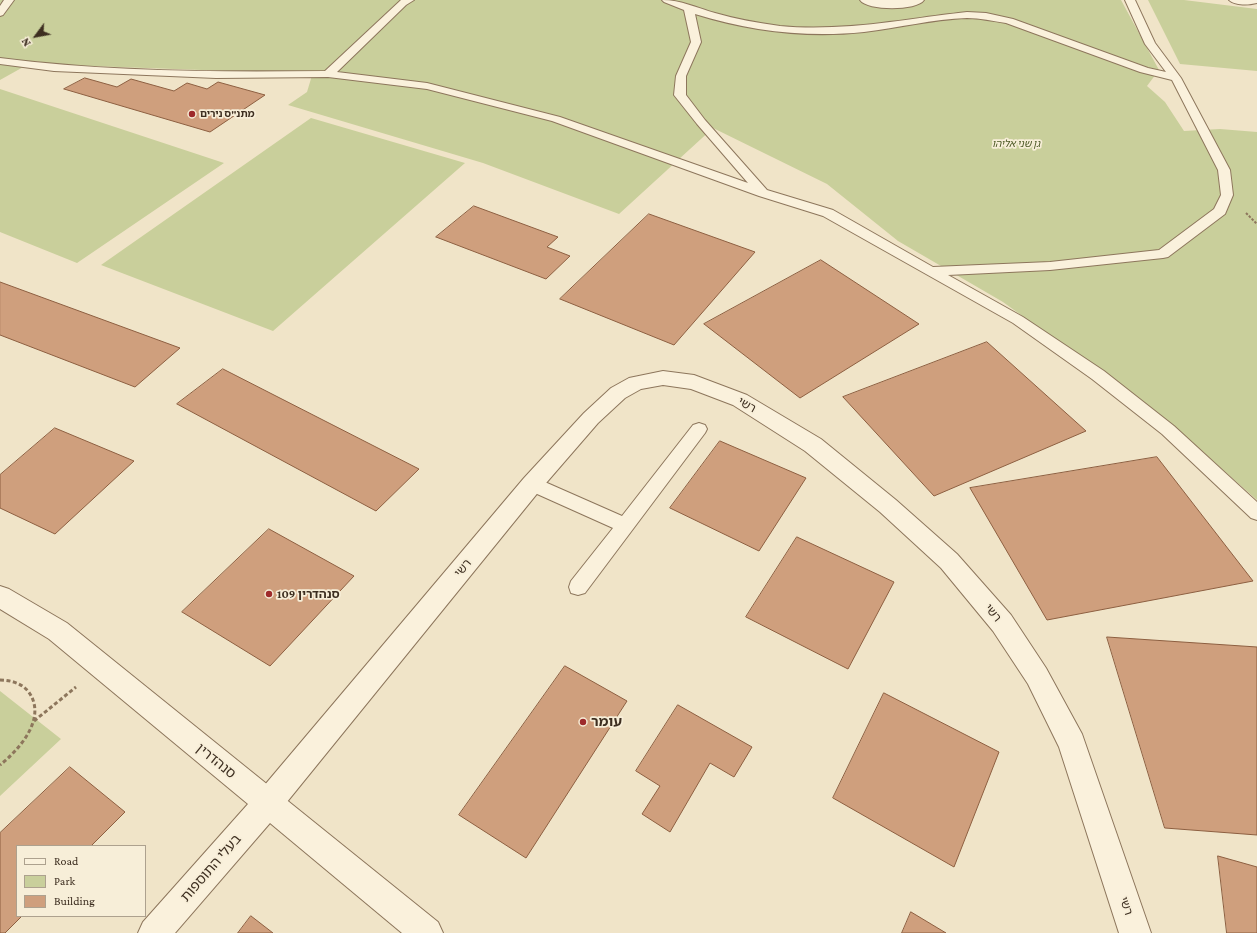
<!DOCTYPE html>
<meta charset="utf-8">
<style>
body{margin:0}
#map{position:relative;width:1257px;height:933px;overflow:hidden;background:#f0e4c8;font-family:"Crimson Pro",serif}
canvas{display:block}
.legend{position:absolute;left:16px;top:845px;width:130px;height:72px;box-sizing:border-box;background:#f7eed8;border:1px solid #ada18e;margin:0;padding:5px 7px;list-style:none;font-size:12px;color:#3d2e20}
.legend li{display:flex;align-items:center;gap:8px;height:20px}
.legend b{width:20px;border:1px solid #ada18e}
.north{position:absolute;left:16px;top:16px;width:40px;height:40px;-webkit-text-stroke:3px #f7eed8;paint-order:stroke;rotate:238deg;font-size:11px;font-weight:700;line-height:16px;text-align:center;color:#3d2e20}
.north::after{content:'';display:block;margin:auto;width:14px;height:18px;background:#3d2e20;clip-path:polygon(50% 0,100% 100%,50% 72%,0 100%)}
</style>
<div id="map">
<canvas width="1257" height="933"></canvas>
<ul class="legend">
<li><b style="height:5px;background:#faf1dc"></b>Road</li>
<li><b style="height:11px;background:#c9cf9b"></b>Park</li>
<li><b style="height:11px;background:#cf9f7d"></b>Building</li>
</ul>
<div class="north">N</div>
</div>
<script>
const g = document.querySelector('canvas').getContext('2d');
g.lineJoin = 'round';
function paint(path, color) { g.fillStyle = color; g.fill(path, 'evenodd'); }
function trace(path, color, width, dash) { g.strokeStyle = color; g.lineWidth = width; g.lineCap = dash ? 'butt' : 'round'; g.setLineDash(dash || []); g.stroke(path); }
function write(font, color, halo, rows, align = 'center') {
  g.font = font + ' "Crimson Pro","Noto Sans Hebrew",serif'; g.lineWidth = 3.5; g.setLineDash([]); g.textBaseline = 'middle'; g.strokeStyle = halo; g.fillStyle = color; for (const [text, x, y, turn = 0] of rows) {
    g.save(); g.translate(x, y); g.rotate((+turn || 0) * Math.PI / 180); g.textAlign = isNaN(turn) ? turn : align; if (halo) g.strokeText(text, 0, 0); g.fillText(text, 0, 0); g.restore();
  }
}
paint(new Path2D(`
 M0 0H1121L1159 70 1147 86 1165 102 1184 131 1220 129 1257 132V500L1170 423 1003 302 898 241 827 184 713 128 619 214 483 163 288 105 307 92 313 72 229 71 63 65 34 61 0 80Z
 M1148 0H1184L1257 9V71L1180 64Z
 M0 89 224 163 77 263 0 232Z
 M311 118 465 163 273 331 101 265Z
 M0 691 61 739 0 796Z`), '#c9cf9b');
const building = new Path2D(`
 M85 78 117 87 131 79 174 91 187 83 207 89 218 82 265 95 210 132 64 89Z
 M474 206 558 237 547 247 570 256 546 279 436 237Z
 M649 214 755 252 674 345 560 299Z
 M821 260 919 324 800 398 704 324Z
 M0 282 180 348 135 387 0 335Z
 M987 342 1086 431 934 496 843 397Z
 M223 369 419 469 376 511 177 404Z
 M55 428 134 461 55 534 0 508V475Z
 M720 441 806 478 759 551 670 508Z
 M1157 457 1253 581 1047 620 970 488Z
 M269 529 354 576 270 666 182 612Z
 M797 537 894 582 848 669 746 617Z
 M1107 637 1257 647V835L1165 828Z
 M565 666 627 701 526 858 459 815Z
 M884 693 999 752 954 867 833 798Z
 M678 705 752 747 734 777 710 763 670 832 642 814 660 786 636 771Z
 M70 767 125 812 91 846H17V916H22L5 933H0V833Z
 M1218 856 1257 867V933H1227Z
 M911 912 946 933H902Z
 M251 916 273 933H238Z`);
paint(building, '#cf9f7d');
trace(building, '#8d5f41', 1);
const service = new Path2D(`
 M4 0H14L3 15 0 16V6Z
 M401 0H414L406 5 337 72 427 83 560 117 748 183 697 124 674 95 676 76 691 42 684 10 664 2 662 0C681 0 697 8 715 13 736 19 758 23 780 26 843 32 904 19 967 12L986 13 1013 19 1148 68 1166 72 1145 44 1125 0H1135L1155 43 1181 78 1230 170 1233 195 1225 214 1168 257 1163 258 1050 270 948 275 1023 317 1104 371 1174 426 1257 502V520L1251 518 1162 434 1092 379 1013 323 823 216 759 196 552 121 427 89 328 77 216 78 54 71 0 64V58C108 72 217 72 325 71ZM695 14C749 31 807 38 864 32 898 28 933 19 967 18 980 18 993 21 1006 23L1140 72 1172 80 1218 170 1221 195 1214 209 1159 250 1050 262 933 267 833 210 767 190 705 120 686 95V76L701 42Z
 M1229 0H1257V3C1249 5 1236 6 1229 0Z
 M699 423 705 425 707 429 705 433 585 593 578 595 571 593 569 587 571 581 613 528 526 489 523 484 526 479 532 477 538 479 622 516 693 425Z`);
const minor = new Path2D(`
 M860 0H924C917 11 867 11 860 0Z
 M663 371 694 375 747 395 821 439 896 500 957 554 1011 615 1046 668 1082 734 1151 933H1119L1059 747 1028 684 993 631 941 568 880 512 805 451 733 405 691 389 663 385 641 389 625 398 598 423 540 490 278 813 268 817 258 813 254 803 258 793 524 478 584 413 611 388 629 378Z`);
const tertiary = new Path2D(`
 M0 586 9 589 67 623 438 922 443 933H402L270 823 175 933H138L143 922 248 804 49 639 0 609Z`);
trace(service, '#8d765c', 2);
trace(minor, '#8d765c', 2);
trace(tertiary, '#8d765c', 2);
trace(new Path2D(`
 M1246 213 1257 224`), '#8d765c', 2, [2.5, 1.5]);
trace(new Path2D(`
 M0 680C10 680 21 683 28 691 48 717 20 749 0 765
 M34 721 76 687`), '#8d765c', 3, [4, 2.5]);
paint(service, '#faf1dc');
paint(minor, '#faf1dc');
paint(tertiary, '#faf1dc');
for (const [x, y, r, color] of [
 [192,114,4,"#9e2a2b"],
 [269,594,4,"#9e2a2b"],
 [583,722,4,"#9e2a2b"]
]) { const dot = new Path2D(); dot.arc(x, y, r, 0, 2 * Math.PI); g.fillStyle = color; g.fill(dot); trace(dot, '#f7eed8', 1.5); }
write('bold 10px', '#3d2e20', '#f7eed8', [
 ["מתנ\"ס נירים",200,114]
], 'left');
write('italic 10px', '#4d5a26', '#f7eed8', [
 ["גן שני אליהו",1016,144]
]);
write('12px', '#3d2e20', '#f7eed8', [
 ["רשי",747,405,29],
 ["רשי",463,568,-50],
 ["רשי",993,613,50],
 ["רשי",1126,906,71]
]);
write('bold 12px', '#3d2e20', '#f7eed8', [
 ["סנהדרין 109",277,594]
], 'left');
write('bold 14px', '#3d2e20', '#f7eed8', [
 ["עומר",591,722]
], 'left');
write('14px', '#3d2e20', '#f7eed8', [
 ["סנהדרין",216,761,39],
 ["בעלי התוספות",211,868,-49]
]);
</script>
